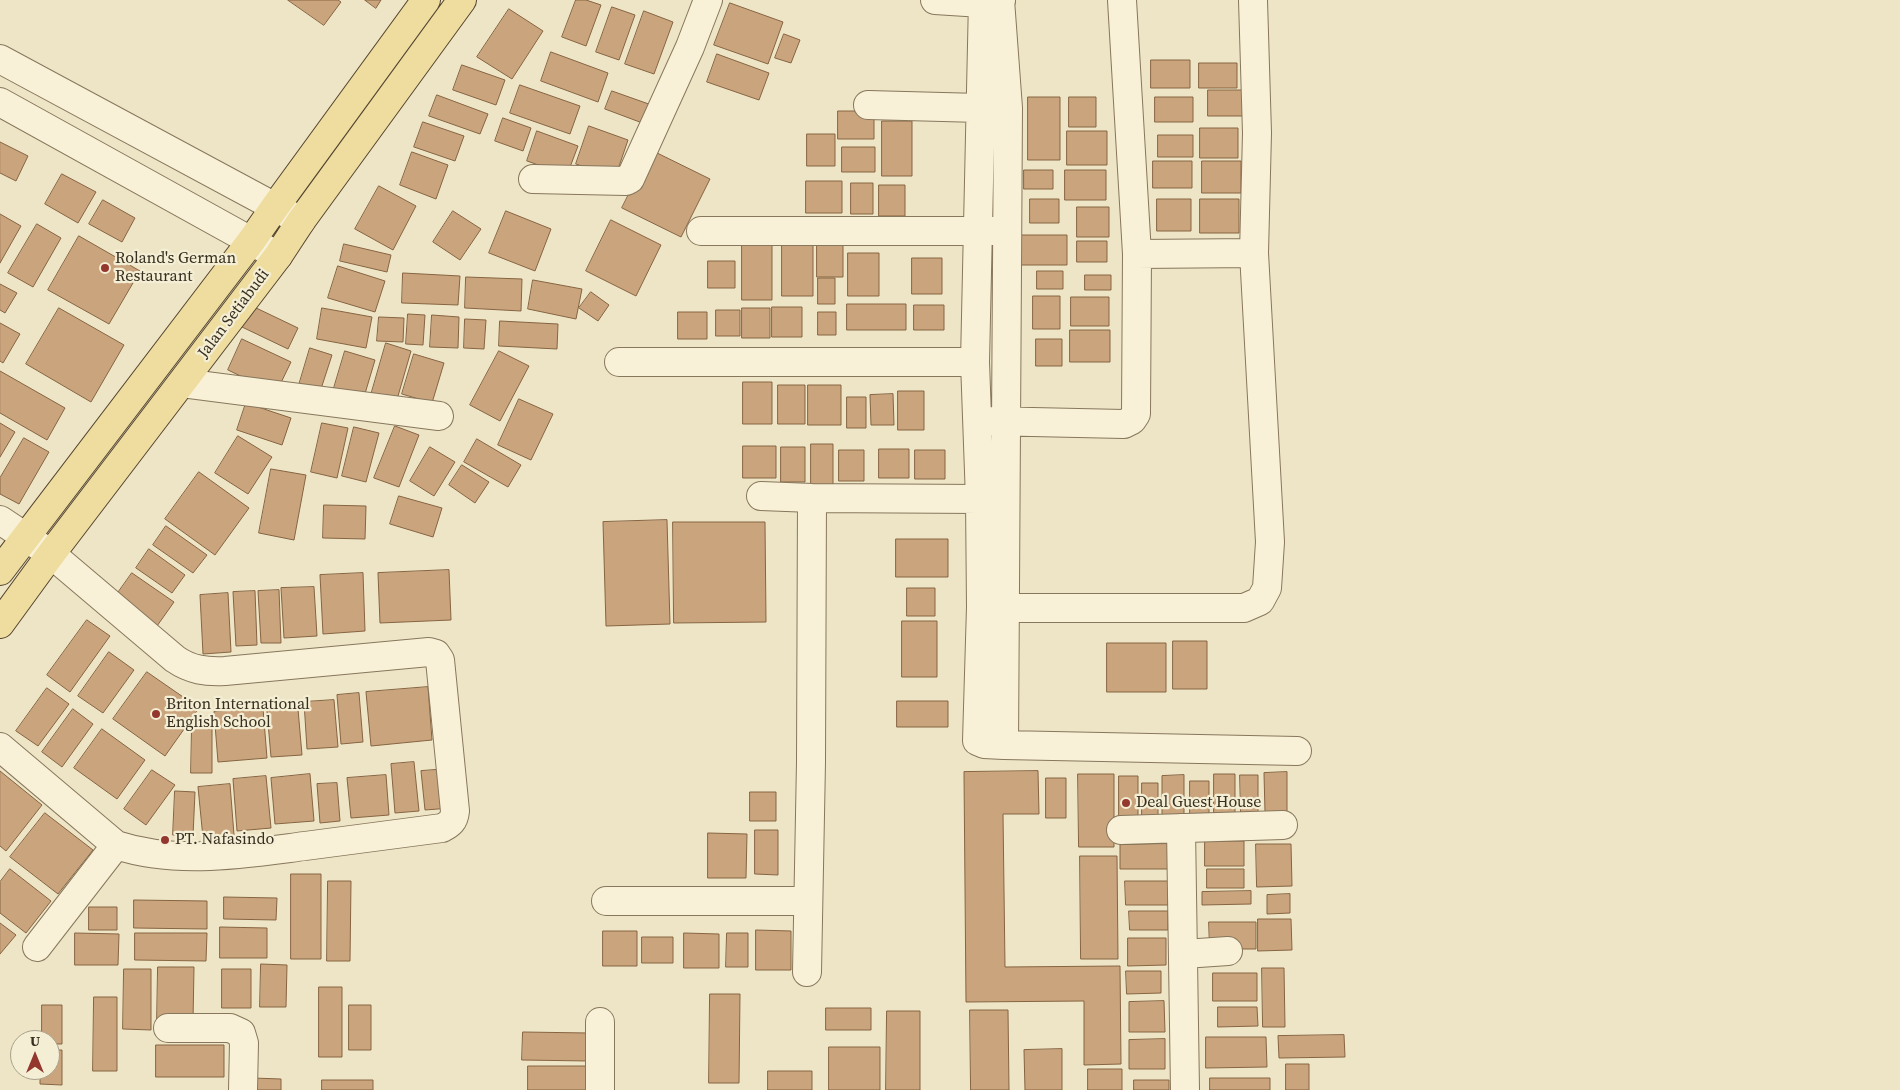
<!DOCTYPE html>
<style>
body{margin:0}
#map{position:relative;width:1900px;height:1090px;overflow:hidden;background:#ede5c5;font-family:"Source Serif 4",serif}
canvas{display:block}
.north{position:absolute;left:10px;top:1030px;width:50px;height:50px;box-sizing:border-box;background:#f4eed5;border:1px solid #a9a18c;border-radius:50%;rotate:0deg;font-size:14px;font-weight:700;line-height:20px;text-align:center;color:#382e1f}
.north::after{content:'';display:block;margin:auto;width:18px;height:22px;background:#94372e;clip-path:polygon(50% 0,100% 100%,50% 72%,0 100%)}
</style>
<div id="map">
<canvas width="1900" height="1090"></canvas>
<div class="north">U</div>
</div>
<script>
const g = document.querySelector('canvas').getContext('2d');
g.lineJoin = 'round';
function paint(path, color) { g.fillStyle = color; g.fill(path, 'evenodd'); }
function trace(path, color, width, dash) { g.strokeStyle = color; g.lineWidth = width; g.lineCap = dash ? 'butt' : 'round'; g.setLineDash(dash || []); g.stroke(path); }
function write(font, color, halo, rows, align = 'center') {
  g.font = font + ' "Source Serif 4",serif'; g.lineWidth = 4.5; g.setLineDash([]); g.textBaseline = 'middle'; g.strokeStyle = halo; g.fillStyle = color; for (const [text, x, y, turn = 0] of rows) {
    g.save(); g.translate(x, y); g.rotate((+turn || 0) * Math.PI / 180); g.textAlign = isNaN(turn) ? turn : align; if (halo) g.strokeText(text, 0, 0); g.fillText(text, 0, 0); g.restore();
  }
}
const building = new Path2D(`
 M288 0H338L341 2 324 25Z
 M365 0H381L376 8Z
 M576 0H586L601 5 586 46 562 37Z
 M730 3 783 22 768 64 714 45Z
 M612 7 635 15 619 60 596 52Z
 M509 9 543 31 512 79 477 57Z
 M644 11 673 22 654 74 625 64Z
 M784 34 800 40 791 63 775 58Z
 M551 52 608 73 598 102 541 81Z
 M717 54 769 73 759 100 707 82Z
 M1151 60H1190V88H1151Z
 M1199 63H1237V88H1199Z
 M462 65 505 80 496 105 453 90Z
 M520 85 580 106 570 134 510 113Z
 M1208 90H1249V116H1208Z
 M612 91 660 108 653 127 605 109Z
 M437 95 488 114 480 134 429 116Z
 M1028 97H1060V160H1028Z
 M1069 97H1096V127H1069Z
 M1155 97H1193V122H1155Z
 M838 111H874V139H838Z
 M503 118 531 128 523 151 495 141Z
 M882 121H912V176H882Z
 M423 122 464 136 455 161 414 147Z
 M589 126 628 140 615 178 576 164Z
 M1200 128H1238V158H1200Z
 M537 131 578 146 567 175 527 161Z
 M1067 131H1107V165H1067Z
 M807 134H835V166H807Z
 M1158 135H1193V157H1158Z
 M0 142 28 156 16 181 0 173Z
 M842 147H875V172H842Z
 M651 150 710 179 681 237 622 208Z
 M412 152 448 165 436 199 400 185Z
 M1153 161H1192V188H1153Z
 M1202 161H1241V193H1202Z
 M1024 170H1053V189H1024Z
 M1065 170H1106V200H1065Z
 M62 174 96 192 78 223 45 204Z
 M806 181H842V213H806Z
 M851 183H873V214H851Z
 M879 185H905V216H879Z
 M379 186 416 206 393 250 355 229Z
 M1030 199H1059V223H1030Z
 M1157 199H1191V231H1157Z
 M1200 199H1239V233H1200Z
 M103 200 135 218 122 242 89 224Z
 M1077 207H1109V237H1077Z
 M453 211 481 229 460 260 433 242Z
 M506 211 551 229 535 271 489 253Z
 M0 214 21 226 0 263Z
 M611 220 661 245 636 296 586 271Z
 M37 224 61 238 33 287 8 273Z
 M1021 235H1067V265H1021Z
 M79 236 140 271 109 324 48 290Z
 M742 238H772V300H742Z
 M1077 241H1107V262H1077Z
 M782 242H813V296H782Z
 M817 242H843V277H817Z
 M344 244 391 255 387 272 340 261Z
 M848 253H879V296H848Z
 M912 258H942V294H912Z
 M708 261H735V288H708Z
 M338 266 385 281 375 312 328 298Z
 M1037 271H1063V289H1037Z
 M403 273 460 276 458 305 402 303Z
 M1085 275H1111V290H1085Z
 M466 277 522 279 521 311 465 308Z
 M818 278H835V304H818Z
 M533 280 582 289 576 319 528 309Z
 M0 284 17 293 5 313 0 310Z
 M591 292 609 305 598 321 579 308Z
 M1033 296H1060V329H1033Z
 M1071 297H1109V326H1071Z
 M847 304H906V330H847Z
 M914 305H944V330H914Z
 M252 306 298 328 288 349 242 327Z
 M772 307H802V337H772Z
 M59 308 124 345 91 402 26 364Z
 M322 308 372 317 366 348 317 339Z
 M742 308H770V338H742Z
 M716 310H740V336H716Z
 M678 312H707V339H678Z
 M818 312H836V335H818Z
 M408 314 425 315 423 345 406 344Z
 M432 315 459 317 458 348 430 347Z
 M379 317 404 318 403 342 377 341Z
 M465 319 486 320 484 349 464 348Z
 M500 321 558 324 557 349 499 346Z
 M0 323 20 334 3 363 0 361Z
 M1070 330H1110V362H1070Z
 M242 339 291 362 276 393 228 370Z
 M1036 339H1062V366H1036Z
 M386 343 411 351 396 403 371 395Z
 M310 348 332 355 320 392 299 385Z
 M345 351 375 360 364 397 334 388Z
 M499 351 529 366 500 421 470 405Z
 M414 354 444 363 432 403 402 394Z
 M0 371 65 408 47 440 0 413Z
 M743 382H772V424H743Z
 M778 385H805V424H778Z
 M808 385H841V425H808Z
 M898 391H924V430H898Z
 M893 394 894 425H871L870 395Z
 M847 397H866V428H847Z
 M519 399 553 414 531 460 498 445Z
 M246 403 291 418 282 445 237 430Z
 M0 423 15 432 0 457Z
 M322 423 348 428 337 478 311 472Z
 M395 426 419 435 399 487 374 478Z
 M354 427 379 433 366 482 342 476Z
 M238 436 272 457 248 494 215 473Z
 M24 438 49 452 19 504 0 494V478Z
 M477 439 521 465 508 487 464 462Z
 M811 444H833V486H811Z
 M743 446H776V478H743Z
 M430 447 455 462 434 496 410 481Z
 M781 447H805V482H781Z
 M879 449H909V478H879Z
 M839 450H864V481H839Z
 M915 450H945V479H915Z
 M462 465 489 482 475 503 449 485Z
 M271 469 306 475 294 540 259 533Z
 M199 472 249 508 215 555 165 519Z
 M399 496 442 508 433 537 390 524Z
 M324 505 366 506 365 539 323 538Z
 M667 520 670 624 606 626 603 522Z
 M673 522H765L766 622 674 623Z
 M166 526 207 555 193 573 153 545Z
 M896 539H948V577H896Z
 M149 549 185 575 172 593 136 568Z
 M449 570 451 620 380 623 378 573Z
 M132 573 174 602 157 626 115 597Z
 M363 573 365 631 323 634 320 575Z
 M314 587 317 636 284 638 281 588Z
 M907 588H935V616H907Z
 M279 590 281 643H261L258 591Z
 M255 591 257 645 236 646 233 592Z
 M228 593 231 652 203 654 200 595Z
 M87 620 110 636 70 692 47 675Z
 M902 621H937V677H902Z
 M1173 641H1207V689H1173Z
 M1107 643H1166V692H1107Z
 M109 652 134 670 103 713 78 696Z
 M147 672 199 708 165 756 113 719Z
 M428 687 432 740 371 746 366 692Z
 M47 688 69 704 38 746 16 731Z
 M359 693 363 742 341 744 337 695Z
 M334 700 338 747 307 749 304 702Z
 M897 701H948V727H897Z
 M263 708 267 758 218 762 214 712Z
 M73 709 93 724 62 767 42 752Z
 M298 709 302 755 271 757 267 711Z
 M192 726 212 727V773H191Z
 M102 729 145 760 117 799 74 768Z
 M414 762 419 811 395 813 391 764Z
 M448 769 451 808 425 810 421 771Z
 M152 770 175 785 146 825 124 809Z
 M0 771 42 805 6 851 0 846Z
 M1038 771 1039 814H1003L1005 967 1120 966 1121 1064 1084 1065V1001L966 1002 964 772Z
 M1287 772V812H1265L1264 773Z
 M310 774 314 821 275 824 271 778Z
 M1078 774H1114V847H1079Z
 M1214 774H1235V813H1214Z
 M386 775 389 815 351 818 347 778Z
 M1184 775V817L1162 818V776Z
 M1240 775H1258V812L1241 813Z
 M266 776 271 828 237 831 233 779Z
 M1119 776H1138V820H1119Z
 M1046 778H1066V818H1046Z
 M1190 781H1209V818H1190Z
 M337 783 340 821 320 823 317 784Z
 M1142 783H1158V820H1142Z
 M230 784 234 835 203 838 198 787Z
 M175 791 195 792 193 836 173 835Z
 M750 792H776V821H750Z
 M45 813 93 850 58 894 10 857Z
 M755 830H778V875L755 874Z
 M708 833 747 834 746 878H708Z
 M1205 841H1244V866H1205Z
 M1168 844 1169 869H1120V845Z
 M1256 844H1291L1292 886 1257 887Z
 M1080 856H1117L1118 959H1081Z
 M10 869 51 901 26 933 0 913V882Z
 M1207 869H1244V888H1207Z
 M291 874H321V959H291Z
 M328 881H351L350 961H327Z
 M1125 881H1168V905H1126Z
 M1251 891V904L1202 905V892Z
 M1290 894V913L1267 914V895Z
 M224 897 277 898 276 920 224 919Z
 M134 900 207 901V929L134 928Z
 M89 907H117V930H89Z
 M1129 911H1168V930H1130Z
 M1258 919H1291L1292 950 1258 951Z
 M1209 922H1256V949H1210Z
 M0 923 16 935 0 954Z
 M220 927 267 928V958H220Z
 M756 930 791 931V970H756Z
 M603 931H637V966H603Z
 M75 933 119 934 118 965H75Z
 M135 933H207L206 961 135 960Z
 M684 933 719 934V968H684Z
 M727 933H748V967H726Z
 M642 937H673V963H642Z
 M1128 938H1166V965L1128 966Z
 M261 964 287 965 286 1007H260Z
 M158 967H194L193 1021H157Z
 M1262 968H1284L1285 1027H1263Z
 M124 969H151V1030L123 1029Z
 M222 969H251V1008H222Z
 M1126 971H1161V993L1127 994Z
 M1213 973H1257V1001H1213Z
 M319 987H342V1057H319Z
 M710 994H740L739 1083H709Z
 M94 997H117V1071H93Z
 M1164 1001 1165 1032H1129V1002Z
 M42 1005H62V1044H50V1040H42Z
 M349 1005H371V1050H349Z
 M1218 1007H1257L1258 1026 1218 1027Z
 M826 1008H871V1030H826Z
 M970 1010H1008L1009 1090H971Z
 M887 1011H920V1090H886Z
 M523 1032 588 1033V1061L522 1060Z
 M1344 1035 1345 1057 1279 1058 1278 1036Z
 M1206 1037H1266L1267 1067 1206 1068Z
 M1165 1039V1069H1129V1040Z
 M156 1045H224V1077H156Z
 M829 1047H880V1090H829Z
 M1062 1049V1090H1025L1024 1050Z
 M50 1050H62V1085L40 1084V1070H50Z
 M1286 1064H1309V1090H1286Z
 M528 1066H593L592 1090H528Z
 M1088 1069H1122V1090H1088Z
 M768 1071H812V1090H768Z
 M253 1078 281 1079V1090H253Z
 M1210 1078H1270V1090H1210Z
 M322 1080H373V1090H322Z
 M1134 1080H1169V1090H1134Z`);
paint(building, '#caa47d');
trace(building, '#866442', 1);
const minor = new Path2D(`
 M935 0 982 3 1001 1
 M983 0 975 362 980 499 981 607 977 741 984 744 1004 745 1297 751
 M1000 0 1008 108 1004 745
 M0 59 301 221
 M0 102 278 256
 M868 105 980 108
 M533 179 626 181 630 179 690 47 708 0
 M701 231H997
 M1137 254 1254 253 1257 133 1253 0
 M619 362H975
 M182 383 439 416
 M986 421 1124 424 1132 420 1136 414 1137 254 1122 0
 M761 496 812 498 980 499
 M0 520 51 554 175 659C191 670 206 672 225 671L429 652 436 654 440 660 455 811C454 821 450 824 442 828 396 834 351 840 305 846 242 854 177 865 116 845L0 747
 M988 608H1244L1260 601 1267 588 1270 542 1254 253
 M1181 828 1185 1090
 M1121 830 1283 825
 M606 901H808
 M37 947 116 845
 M1184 954 1228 951
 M807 972 811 762 812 498
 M600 1022V1090
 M168 1028H230L241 1033 244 1043 243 1090`);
const major = new Path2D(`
 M0 571 252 240 275 207 426 0
 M0 624 51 554 278 256 301 221 462 0`);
trace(minor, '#87775c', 30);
trace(major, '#554530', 30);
trace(minor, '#f8f1d8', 28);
trace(major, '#eedd9f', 28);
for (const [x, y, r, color] of [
 [105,268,5,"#94372e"],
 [156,714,5,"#94372e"],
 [1126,803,5,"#94372e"],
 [165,840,5,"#94372e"]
]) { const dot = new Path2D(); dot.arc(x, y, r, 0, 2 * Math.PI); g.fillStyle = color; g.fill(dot); trace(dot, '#f4eed5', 2); }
write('16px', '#382e1f', '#f4eed5', [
 ["Roland's German",115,259],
 ["Restaurant",115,277],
 ["Briton International",166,705],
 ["English School",166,723],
 ["Deal Guest House",1136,803],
 ["PT. Nafasindo",175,840]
], 'left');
write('16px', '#382e1f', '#f4eed5', [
 ["Jalan Setiabudi",234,314,-53]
]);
</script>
